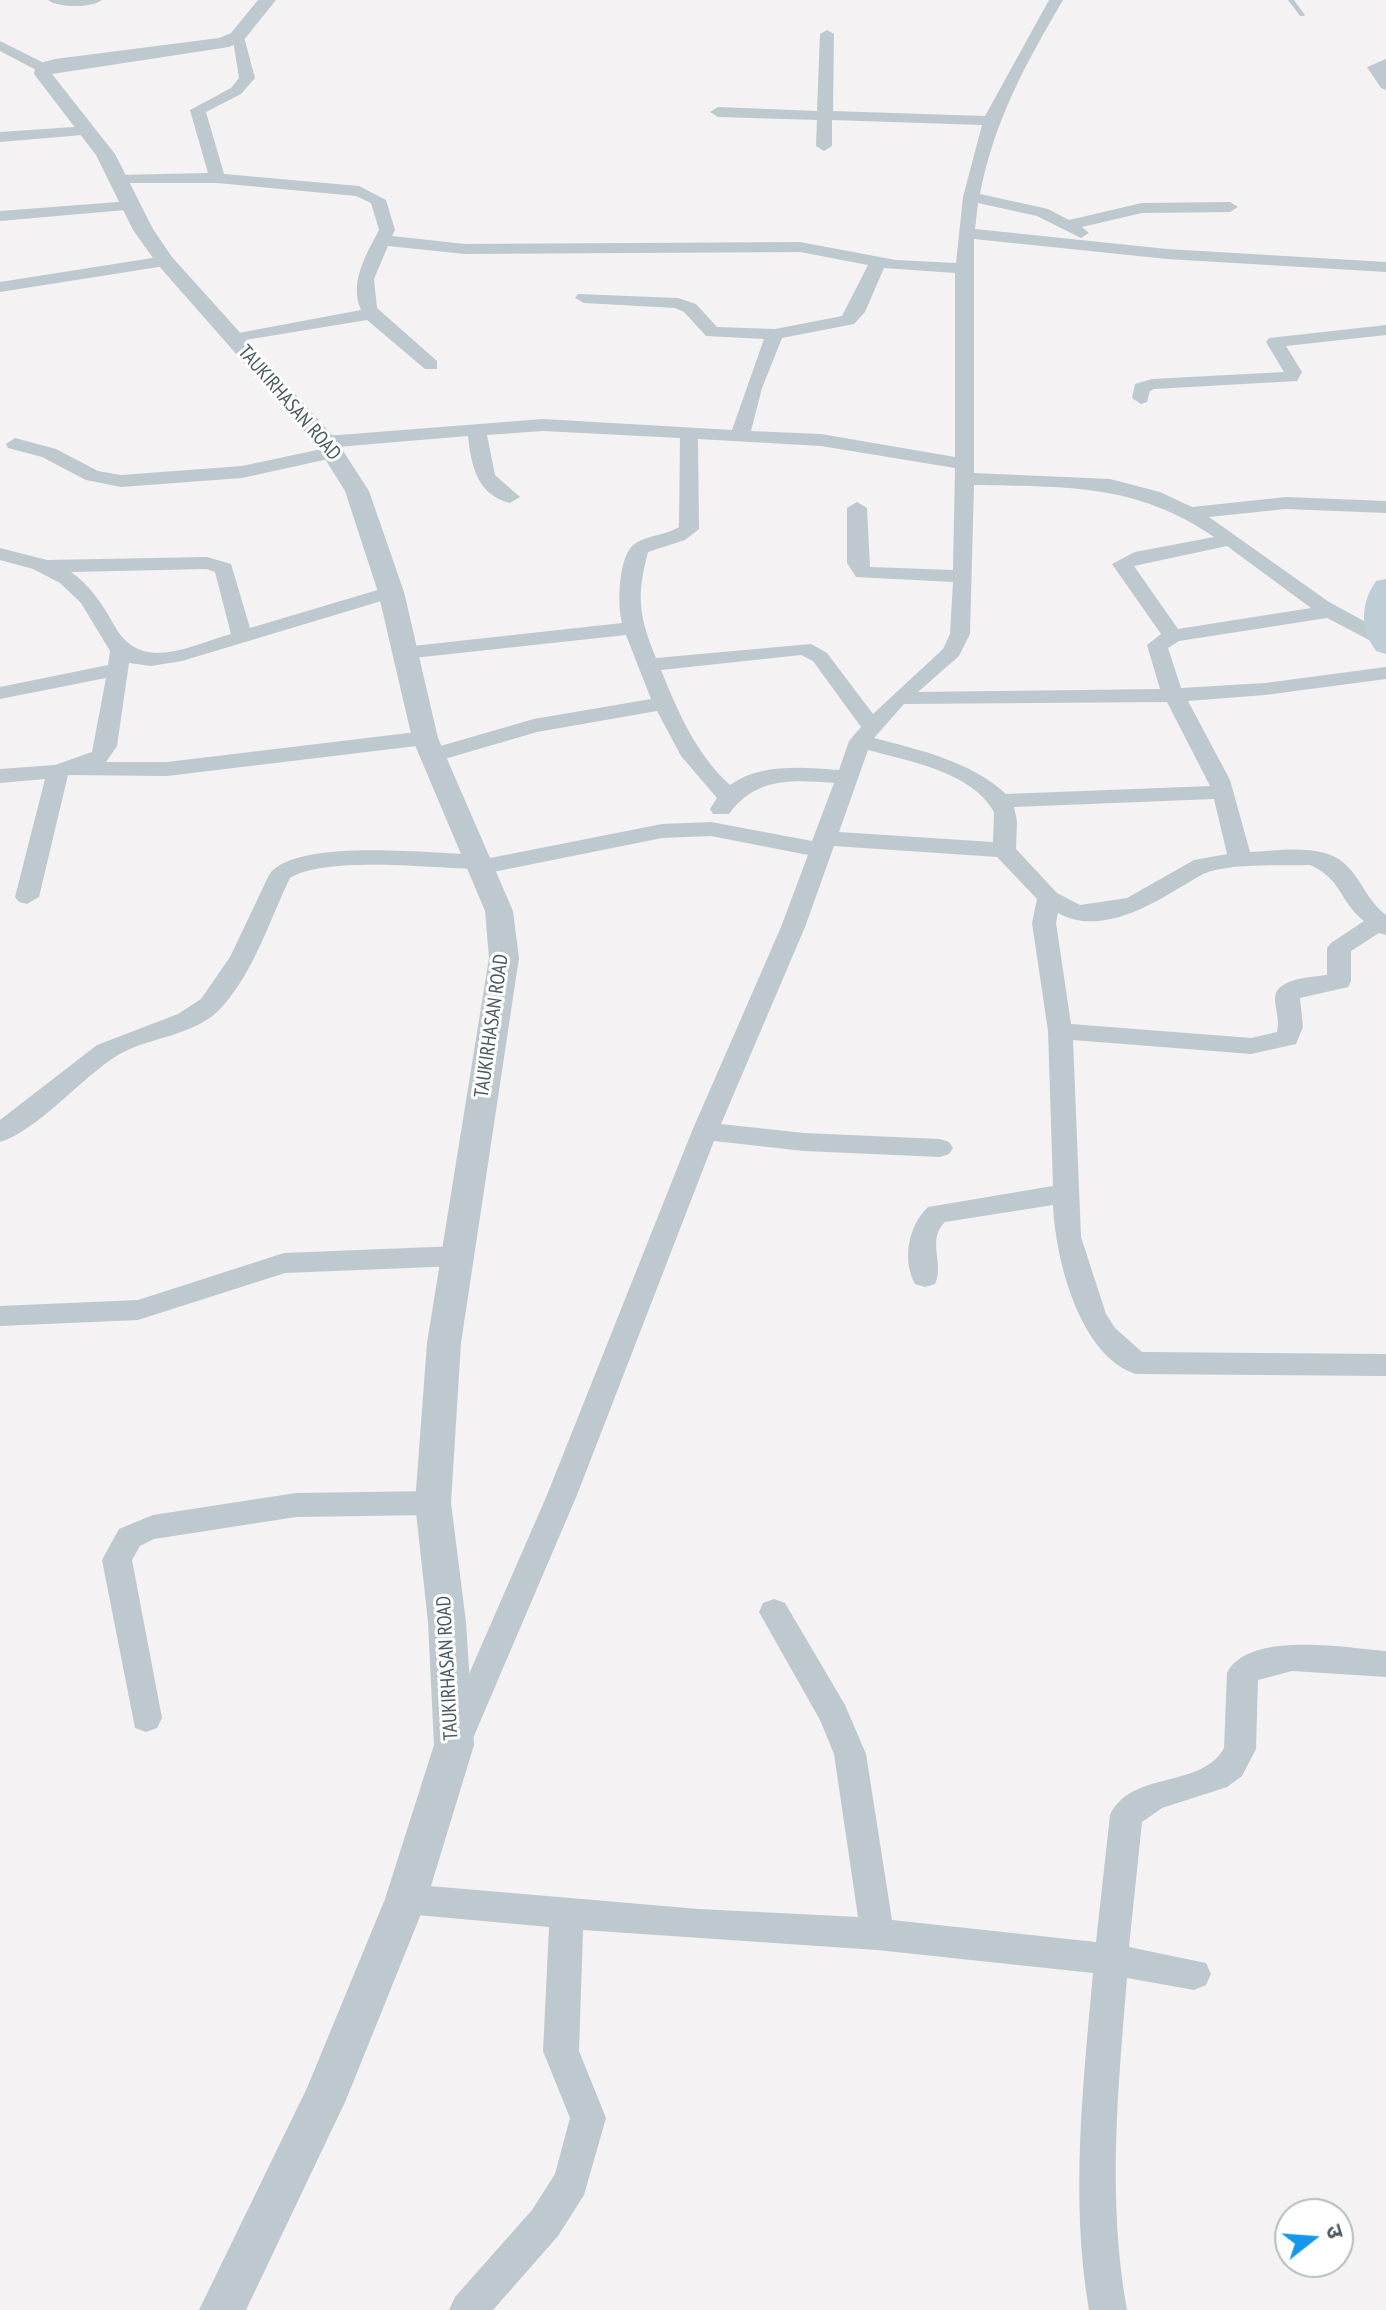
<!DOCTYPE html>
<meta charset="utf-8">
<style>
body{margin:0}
#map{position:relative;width:1386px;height:2310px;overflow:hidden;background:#f4f2f2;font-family:"PT Sans Narrow","Noto Sans Devanagari",sans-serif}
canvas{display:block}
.north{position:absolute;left:1274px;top:2198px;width:80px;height:80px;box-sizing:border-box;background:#fff;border:2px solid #b6bdbf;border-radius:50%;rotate:73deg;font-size:22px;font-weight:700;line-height:32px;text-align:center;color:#495960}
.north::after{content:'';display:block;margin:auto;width:28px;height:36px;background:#1597eb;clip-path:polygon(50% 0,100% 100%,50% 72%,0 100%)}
</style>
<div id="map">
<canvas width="1386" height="2310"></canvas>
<div class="north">उ</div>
</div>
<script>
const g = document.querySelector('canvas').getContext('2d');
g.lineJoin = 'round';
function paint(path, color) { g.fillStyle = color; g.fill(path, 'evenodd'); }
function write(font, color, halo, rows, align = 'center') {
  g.font = font + ' "PT Sans Narrow",sans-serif'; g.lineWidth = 6; g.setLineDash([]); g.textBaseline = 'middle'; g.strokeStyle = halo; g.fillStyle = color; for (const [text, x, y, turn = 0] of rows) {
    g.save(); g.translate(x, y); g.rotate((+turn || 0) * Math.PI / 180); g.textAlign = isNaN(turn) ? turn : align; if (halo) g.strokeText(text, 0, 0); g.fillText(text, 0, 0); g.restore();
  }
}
paint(new Path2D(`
 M1288 0H1294L1305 15 1304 16H1300Z`), '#bdc9ce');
paint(new Path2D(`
 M48 0H102C91 8 59 8 48 0Z
 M1049 0H1063C1026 63 994 121 980 194L1048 209 1069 220 1142 203 1230 202 1238 207 1230 212 1142 213 1082 227 1089 233 1081 238 1037 216 978 203 975 229 1167 249 1386 262V272L1167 259 974 239V473L1110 479 1160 492 1192 507 1286 497 1386 501V513L1286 509 1209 517 1329 602 1386 633V643L1373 642 1327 618 1179 641 1168 648 1181 688 1265 683 1386 667V679L1265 695 1188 701 1230 780 1250 852C1278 851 1325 842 1347 866 1363 882 1366 899 1386 915V935L1379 933 1351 951V981L1348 987 1300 998 1303 1027 1296 1044 1251 1054 1073 1040 1081 1237 1106 1314 1115 1328 1142 1352 1386 1354V1376L1136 1374C1079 1356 1055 1257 1053 1205L945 1222C926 1240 945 1265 935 1284L925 1287 915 1284C902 1260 908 1226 928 1207L1053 1186 1048 1031 1032 923 1037 899 997 857 834 846 805 927 721 1124 804 1133 940 1139 949 1142 953 1148 949 1154 940 1157 804 1151 714 1141 577 1495 474 1736 469 1746 458 1750 447 1746 442 1736 547 1495 692 1131 781 927 808 855 711 836 662 838 483 874 473 869C429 868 326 856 290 878 269 921 255 970 222 1007 195 1037 150 1036 118 1055 82 1077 37 1131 0 1142V1120L97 1045 178 1014 201 999 230 957 269 875C294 837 437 854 481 855L490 858 662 824 711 822 812 841 834 783C792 780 756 777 729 814H713L710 809 717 798 681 756 657 711 537 732 431 763 420 756 423 751 534 719 651 699 626 635 404 659 394 653 404 647 622 623C617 605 618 553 636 543 649 535 666 535 679 527L680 438 543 431 487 435 495 475 520 497 510 503C477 495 471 465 468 436L337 447 344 452 342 456 242 478 121 487 86 480 42 457 8 448 6 444 15 438 56 449 98 471 121 475 242 466 331 447 317 442 326 436 543 419 732 430 764 339 706 336 684 312 675 308 584 303 575 298 578 294 678 298 696 304 717 327 775 329 842 316 868 265 800 252 465 254 388 246 374 279 377 308 437 361V369H425L367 320 227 343V335L233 334 361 310C349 282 366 255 379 230L371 203 356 196 217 183H113L111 180 119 175 208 173 190 110 231 88 239 78 232 34 244 37 255 78 241 94 206 112 224 174 359 186 386 200 395 230 392 236 465 244 800 242 896 260 956 263 963 197 982 125 832 120V146L824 151 816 146 817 120 718 117 710 112 718 107 817 111 820 34 827 30 834 34 833 111 985 116ZM884 268 955 273V457L821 434 751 431 762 388 782 338 854 324 865 312ZM698 439 821 446 955 468 953 570 870 567 867 508 857 502 847 508V563L856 577 953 582 950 634 943 649 873 714 827 653 811 644 656 658C639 616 636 597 648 552L685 540 699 529ZM974 485C1065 487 1136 483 1214 537L1135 552 1112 564 1161 634 1147 645 1160 689 918 692 959 656 970 634ZM1227 546 1311 608 1178 629 1134 566ZM801 655 813 661 861 727 849 741 839 770C803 767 760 763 730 785 696 754 678 712 661 670ZM1167 702 1210 786 1006 794C970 761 920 750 874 738L904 704ZM868 750C909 761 972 772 994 812L993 842 839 832ZM1214 799 1227 854 1194 860 1127 898 1080 905 1057 893 1016 849 1017 821 1014 807ZM1310 865C1343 880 1338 900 1364 921L1331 943 1327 948V975C1312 977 1276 978 1275 998 1275 1010 1280 1020 1277 1032L1251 1038 1071 1024 1056 923 1058 913C1097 935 1145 909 1179 888 1189 883 1200 874 1211 871 1243 863 1277 866 1310 865Z
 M0 41 48 65 51 68 38 71 0 51Z
 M1386 59V90L1381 88 1367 67Z
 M88 126 94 128V134L0 142V132Z
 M131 201 139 206 137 209 0 221V211Z
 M165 256 171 257V265L0 292V282Z
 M1386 325V335L1286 346 1302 372 1297 381 1154 389 1150 391 1147 402 1141 404 1132 398 1135 384 1152 379 1284 372 1266 342 1269 338Z
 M0 548 47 560 207 557 231 564 250 628 391 586 401 592 398 596 182 661 151 666 129 663 117 746 106 762H167L425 731 436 738 425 745 167 776 68 775 39 897 27 904 19 902 15 897 45 779 0 783V769L55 765 92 752 106 678 0 699V687L108 665 110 651 81 603 60 583 33 569 0 560ZM206 569 215 572 231 634C188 646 141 674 114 625 103 605 90 585 71 572Z
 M458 1246 468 1249 472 1256 468 1263 458 1266 285 1273 138 1320 0 1326V1306L138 1300 284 1253Z
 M433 1491 443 1495 448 1503 443 1511 433 1515 296 1517 154 1539 140 1546 132 1560 162 1718 157 1728 146 1732 135 1728 102 1560 119 1529 153 1515 296 1493Z
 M774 1599 785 1603 845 1705 866 1754 892 1920 1096 1942 1110 1815C1131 1770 1202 1789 1224 1748L1227 1673C1248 1630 1347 1648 1386 1651V1677L1292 1671 1258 1680 1256 1749 1242 1776 1227 1787 1162 1808 1142 1822 1129 1947 1206 1963 1211 1974 1206 1985 1194 1990 1127 1978C1118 2088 1107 2200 1127 2310H1089C1070 2199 1083 2085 1093 1973L877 1950 583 1930 579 2051 606 2118 584 2195 558 2236 493 2310H449L455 2297 532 2210 555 2174 570 2118 543 2051 549 1927 406 1914 394 1910 389 1899 394 1888 406 1884 699 1909 858 1917 834 1754 820 1720 759 1612 763 1603Z`), '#bdc9ce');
paint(new Path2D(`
 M258 0H276L243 41 229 47 52 74 115 154 153 229 172 257 334 437 369 491 404 592 438 738 513 911 519 958 461 1343 451 1503 466 1622 474 1745 427 1899 346 2100 246 2310H199L307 2088 385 1899 434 1745 428 1622 415 1503 427 1343 489 958 485 911 412 738 378 592 345 491 317 446 158 265 133 230 96 155 34 74 36 64 55 59 219 38 231 33Z`), '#bdc9ce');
paint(new Path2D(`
 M1386 579V654L1376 651C1360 629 1360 604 1376 581Z`), '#bfced6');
write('20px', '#495960', '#fff', [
 ["TAUKIRHASAN ROAD",289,403,49],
 ["TAUKIRHASAN ROAD",492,1026,-82],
 ["TAUKIRHASAN ROAD",448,1668,-93]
]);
</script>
